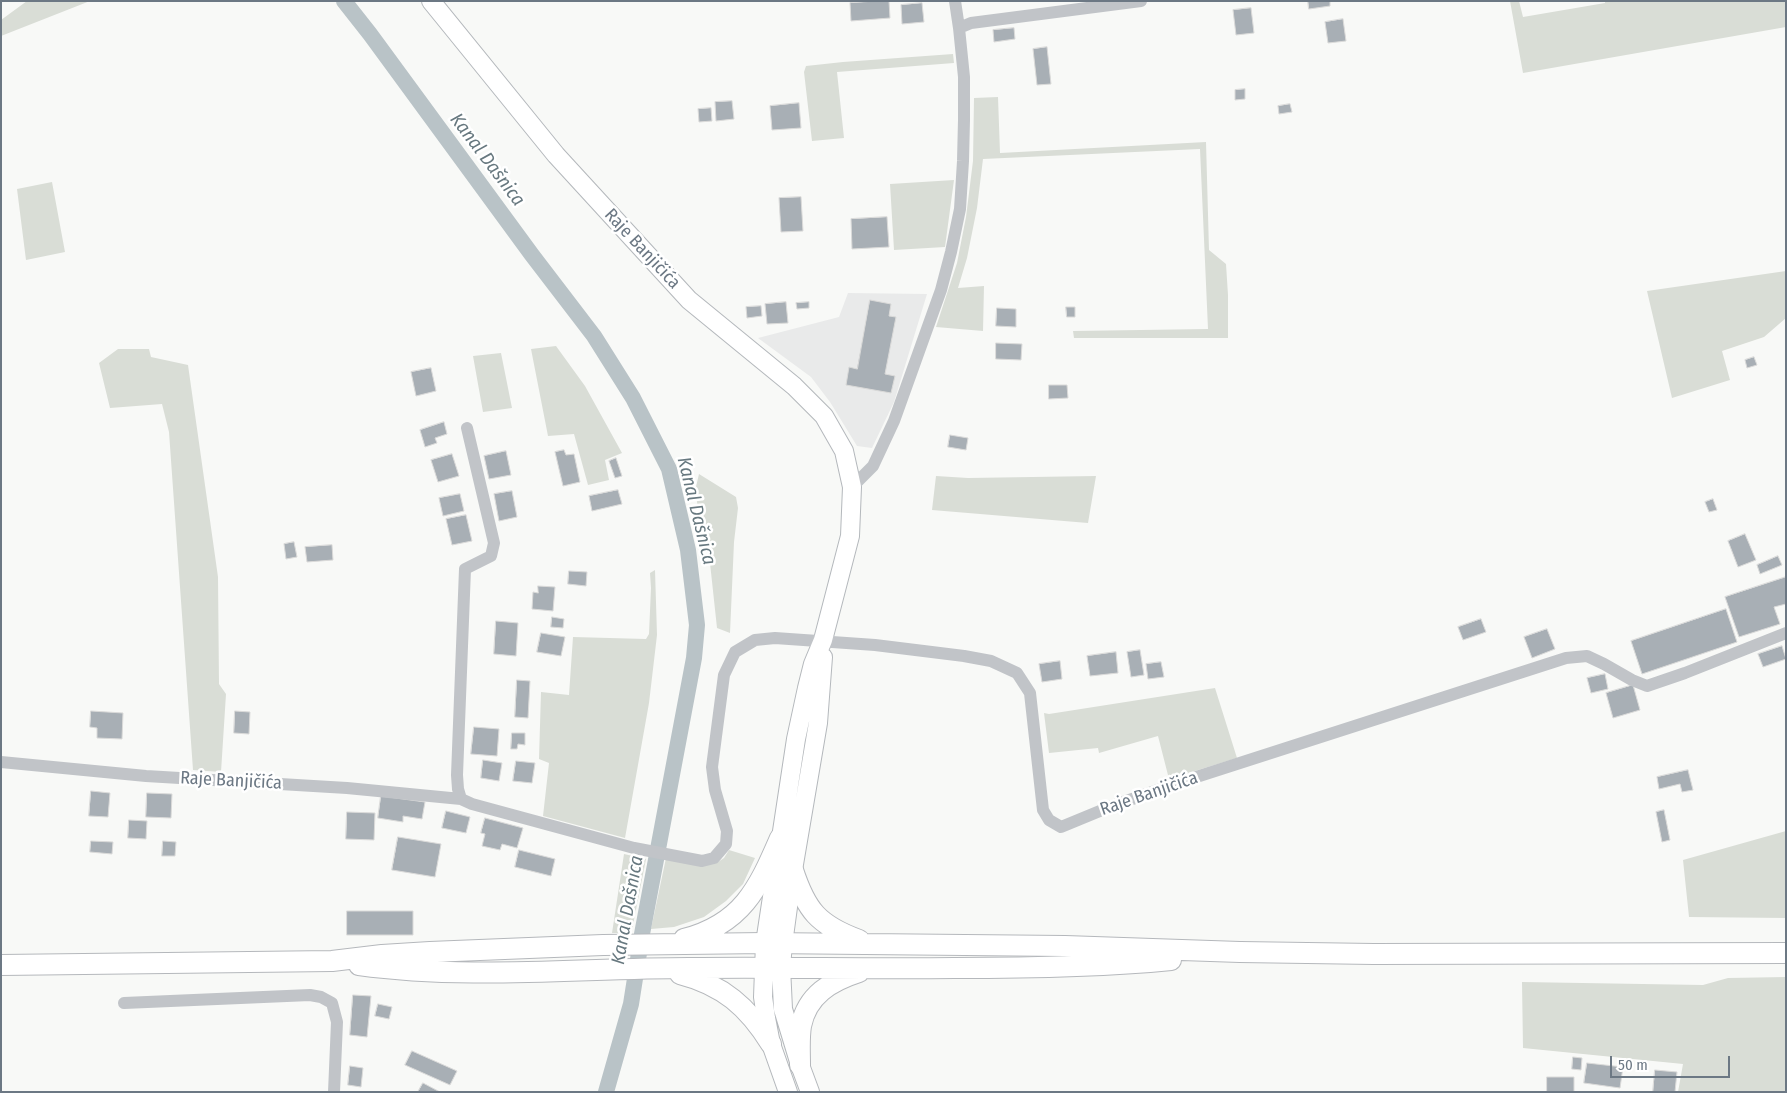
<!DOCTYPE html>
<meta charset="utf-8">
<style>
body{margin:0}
#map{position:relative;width:1787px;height:1093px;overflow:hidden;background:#f8f9f7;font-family:"Fira Sans Condensed",sans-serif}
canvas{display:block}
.frame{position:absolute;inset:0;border:2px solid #6c7884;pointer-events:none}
.scale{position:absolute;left:1610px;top:1056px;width:120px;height:22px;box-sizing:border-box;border:2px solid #6c7884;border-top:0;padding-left:6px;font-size:15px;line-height:18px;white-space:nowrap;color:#6c7884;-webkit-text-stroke:4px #fff;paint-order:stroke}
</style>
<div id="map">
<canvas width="1787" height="1093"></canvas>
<div class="frame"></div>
<div class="scale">50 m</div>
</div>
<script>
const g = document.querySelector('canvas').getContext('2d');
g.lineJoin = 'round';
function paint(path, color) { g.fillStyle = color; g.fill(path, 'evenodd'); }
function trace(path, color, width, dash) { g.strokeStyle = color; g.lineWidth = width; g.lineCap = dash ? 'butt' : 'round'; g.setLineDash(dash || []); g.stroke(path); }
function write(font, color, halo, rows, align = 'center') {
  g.font = font + ' "Fira Sans Condensed",sans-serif'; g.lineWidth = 5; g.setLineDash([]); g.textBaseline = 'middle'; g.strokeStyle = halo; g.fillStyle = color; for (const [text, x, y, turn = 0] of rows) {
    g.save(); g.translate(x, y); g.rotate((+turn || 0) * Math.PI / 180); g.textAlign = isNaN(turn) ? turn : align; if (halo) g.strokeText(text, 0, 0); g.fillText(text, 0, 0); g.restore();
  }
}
paint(new Path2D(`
 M848 293 927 294 894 402 872 448 857 446 830 402 811 377 758 338 839 317Z`), '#e9eaea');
paint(new Path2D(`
 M27 1H90L1 36V20Z
 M1510 1H1519L1523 17 1605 3V1H1786V27L1523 73Z
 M953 54 954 63 837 72 844 138 812 141 804 72 806 66 843 62Z
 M998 97 1000 153 1206 142 1209 250 1226 264 1228 295V338H1074L1073 331 1208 329 1200 149 983 159 977 208 967 258 958 288 984 286 983 331 936 327 957 263 966 217 973 161 974 98Z
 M954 180 945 247 894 250 890 184Z
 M52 182 65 252 26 260 17 189Z
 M1786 271V318L1764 337 1722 351 1730 380 1672 398 1647 291Z
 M556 346 585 386 622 453 605 460 609 480 588 485 574 434 548 436 531 349Z
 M118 349H149L151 357 188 365 218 577 219 684 226 694 221 772 193 770 169 432 162 404 110 408 99 363Z
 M501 353 512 408 483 412 473 356Z
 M699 474 736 497 738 508 734 542 730 633 717 628 710 563 703 535 695 491Z
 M936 476 968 478 1096 476 1088 523 932 510Z
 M655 570 657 635 649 703 625 838 543 816 549 763 539 759 541 692 569 695 573 637 646 639 649 634 651 588 650 573Z
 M1215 688 1237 758 1169 779 1158 736 1099 753 1098 748 1049 753 1044 713 1049 714Z
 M1786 831V918L1689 917 1683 860Z
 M729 850 755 858 743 884 726 901 704 917 674 927 651 929 666 858 718 862 724 858Z
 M624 854 646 859 632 930 625 933H612Z
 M1786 977V1092H1678L1683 1064 1523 1048 1522 982 1703 985 1728 978Z`), '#d9ddd6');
trace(new Path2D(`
 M344 1 370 34 532 255 594 336 633 398 669 469 688 550 697 625 694 658 642 934 631 1004 606 1092`), '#b9c3c7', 16);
const building = new Path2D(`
 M877 1H889L890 18 851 21 850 3Z
 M1308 1H1330V6L1309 9Z
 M922 3 924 22 902 24 901 5Z
 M1251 8 1254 33 1236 35 1233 10Z
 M1343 19 1346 41 1328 43 1325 22Z
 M1014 28 1015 39 994 42 993 30Z
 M1047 47 1051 84 1037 85 1033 49Z
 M1245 89V99L1235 100V90Z
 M732 101 734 119 716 121 715 102Z
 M799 103 801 128 772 130 770 106Z
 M1290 104 1292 112 1279 114 1278 106Z
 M711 108 712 121 699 122 698 109Z
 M801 197 803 231 781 232 779 198Z
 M887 217 889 247 852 249 851 219Z
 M870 300 891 304 889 316 896 317 885 374 895 376 891 393 846 385 849 367 857 369Z
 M786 302 788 323 767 324 765 304Z
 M809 302V308L797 309 796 303Z
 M761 306 762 316 747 318 746 307Z
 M1066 307H1075V317H1067Z
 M997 308 1016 309V327L996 326Z
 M996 343 1022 344 1021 360 996 359Z
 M1754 357 1757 365 1747 368 1745 360Z
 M431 368 436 391 416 396 411 372Z
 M1049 385H1067L1068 398 1049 399Z
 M444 422 447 434 435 438 437 443 425 447 420 430Z
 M950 435 968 438 966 450 948 447Z
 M564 450 566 455 574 454 580 482 563 486 555 452Z
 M506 451 511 475 489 479 484 456Z
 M452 454 459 476 438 482 431 460Z
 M616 458 622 476 615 478 609 461Z
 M618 490 622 504 592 511 589 496Z
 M512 491 517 517 499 521 494 494Z
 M460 494 464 511 443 516 439 498Z
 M1713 499 1717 510 1709 512 1705 502Z
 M466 515 472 541 452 545 446 519Z
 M1745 534 1756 560 1738 567 1728 541Z
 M294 542 297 557 286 559 284 544Z
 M332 545 333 560 307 562 305 547Z
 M1778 556 1782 565 1760 574 1757 565Z
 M569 571 587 572 586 586 568 584Z
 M1786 577V604L1774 607 1780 624 1739 637 1725 597Z
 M538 586 555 587 553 611 532 609 533 592 538 593Z
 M1726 609 1737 642 1642 674 1631 641Z
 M552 617 564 619 563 628 551 627Z
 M1481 619 1486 632 1463 640 1458 627Z
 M496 621 518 623 516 656 494 654Z
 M1547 629 1555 649 1532 658 1524 637Z
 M541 633 565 637 561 656 537 652Z
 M1782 646 1786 659 1763 667 1758 654Z
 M1140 650 1144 675 1131 677 1127 652Z
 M1116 652 1118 673 1090 676 1087 656Z
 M1060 661 1062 679 1042 682 1039 664Z
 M1161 662 1164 677 1148 679 1146 664Z
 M1605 674 1608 689 1591 693 1587 678Z
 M517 680 530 681 528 718 515 717Z
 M1633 685 1640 710 1613 718 1606 693Z
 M91 711 123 713 122 739 97 738V728L90 727Z
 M235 711 250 712 249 734 234 733Z
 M474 727 499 729 497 756 471 754Z
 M512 733H525V745L518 744 517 749H511Z
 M483 760 502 763 499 781 481 778Z
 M516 761 535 763 532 783 513 781Z
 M1688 770 1693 790 1682 792 1680 784 1659 789 1657 777Z
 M91 791 110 793 108 817 89 816Z
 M147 793 172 794 171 818 146 817Z
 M381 796 425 802 422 819 403 816V822L378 818Z
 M1664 810 1670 840 1662 842 1656 812Z
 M446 811 470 817 466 833 442 828Z
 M347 812 375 813 374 840 346 839Z
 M485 818 523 828 517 848 502 844 500 850 482 846 485 834 481 833Z
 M129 820 147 821 146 839 128 838Z
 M398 837 441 844 435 877 392 870Z
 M91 841 113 842 112 854 90 852Z
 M163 841 176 842 175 856H162Z
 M519 850 555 859 551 876 515 867Z
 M347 911H413V935H347Z
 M353 995 371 996 367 1037 350 1035Z
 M378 1004 392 1007 389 1019 375 1016Z
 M412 1051 457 1071 450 1085 405 1065Z
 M1573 1057 1582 1058 1581 1070 1572 1069Z
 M1587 1063 1623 1067 1620 1088 1584 1083Z
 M350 1066 363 1068 361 1087 348 1085Z
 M1655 1070 1677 1072 1675 1092H1653Z
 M1547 1077H1574V1092H1547Z
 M423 1083 440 1092H418Z`);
paint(building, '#a8afb5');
trace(building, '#dadad9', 1);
const secondary = new Path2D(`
 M431 1 556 155 689 300 794 386 824 416 844 451 852 487 850 536 823 640 813 664 807 688 796 739 765 943 763 997 766 1018 771 1044 788 1092
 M810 1092 800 1065 783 1009 781 967 783 944 793 870 818 723 823 657`);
const primary = new Path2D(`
 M793 870C806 910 818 925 859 940
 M684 939C742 924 758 889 780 838
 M1 965 332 961 382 955 430 952 603 945 765 943 1065 946 1240 952 1374 954 1786 953
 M359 965C468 980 580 968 689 968 778 967 866 969 955 968 1027 968 1100 967 1171 960
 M680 974C723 985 748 1007 771 1044
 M800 1065C800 1053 799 1038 801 1026 807 995 831 981 859 972`);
trace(secondary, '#b4b8bc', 20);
trace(primary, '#b5b8bc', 22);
trace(new Path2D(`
 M959 28 971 23 1141 1
 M467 428 494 543 491 556 465 569 457 775 458 789 461 799 472 804 634 848 702 861 714 858 726 844 727 831 715 790 712 767 724 675 735 652 755 640 775 638 875 645 964 656 991 661 1017 673 1030 693 1043 810 1049 820 1061 827 1112 806 1187 780 1566 658 1587 656 1604 664 1632 680 1647 686 1685 673 1786 633
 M852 487 873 466 894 421 941 290 951 252 960 209 963 161 964 120V77L959 28 955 1
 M1 762 146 776 347 788 461 799
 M124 1003 310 995 321 997 332 1003 337 1022 334 1092`), '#c1c4c8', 12);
trace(secondary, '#fff', 18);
trace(primary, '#fff', 20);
write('18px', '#6c7884', '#fff', [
 ["Raje Banjičića",642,249,47],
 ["Raje Banjičića",231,781,3],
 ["Raje Banjičića",1149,794,-19]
]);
write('italic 19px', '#67787f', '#fff', [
 ["Kanal Dašnica",487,160,53],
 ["Kanal Dašnica",696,511,76],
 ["Kanal Dašnica",628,910,-80]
]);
</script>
